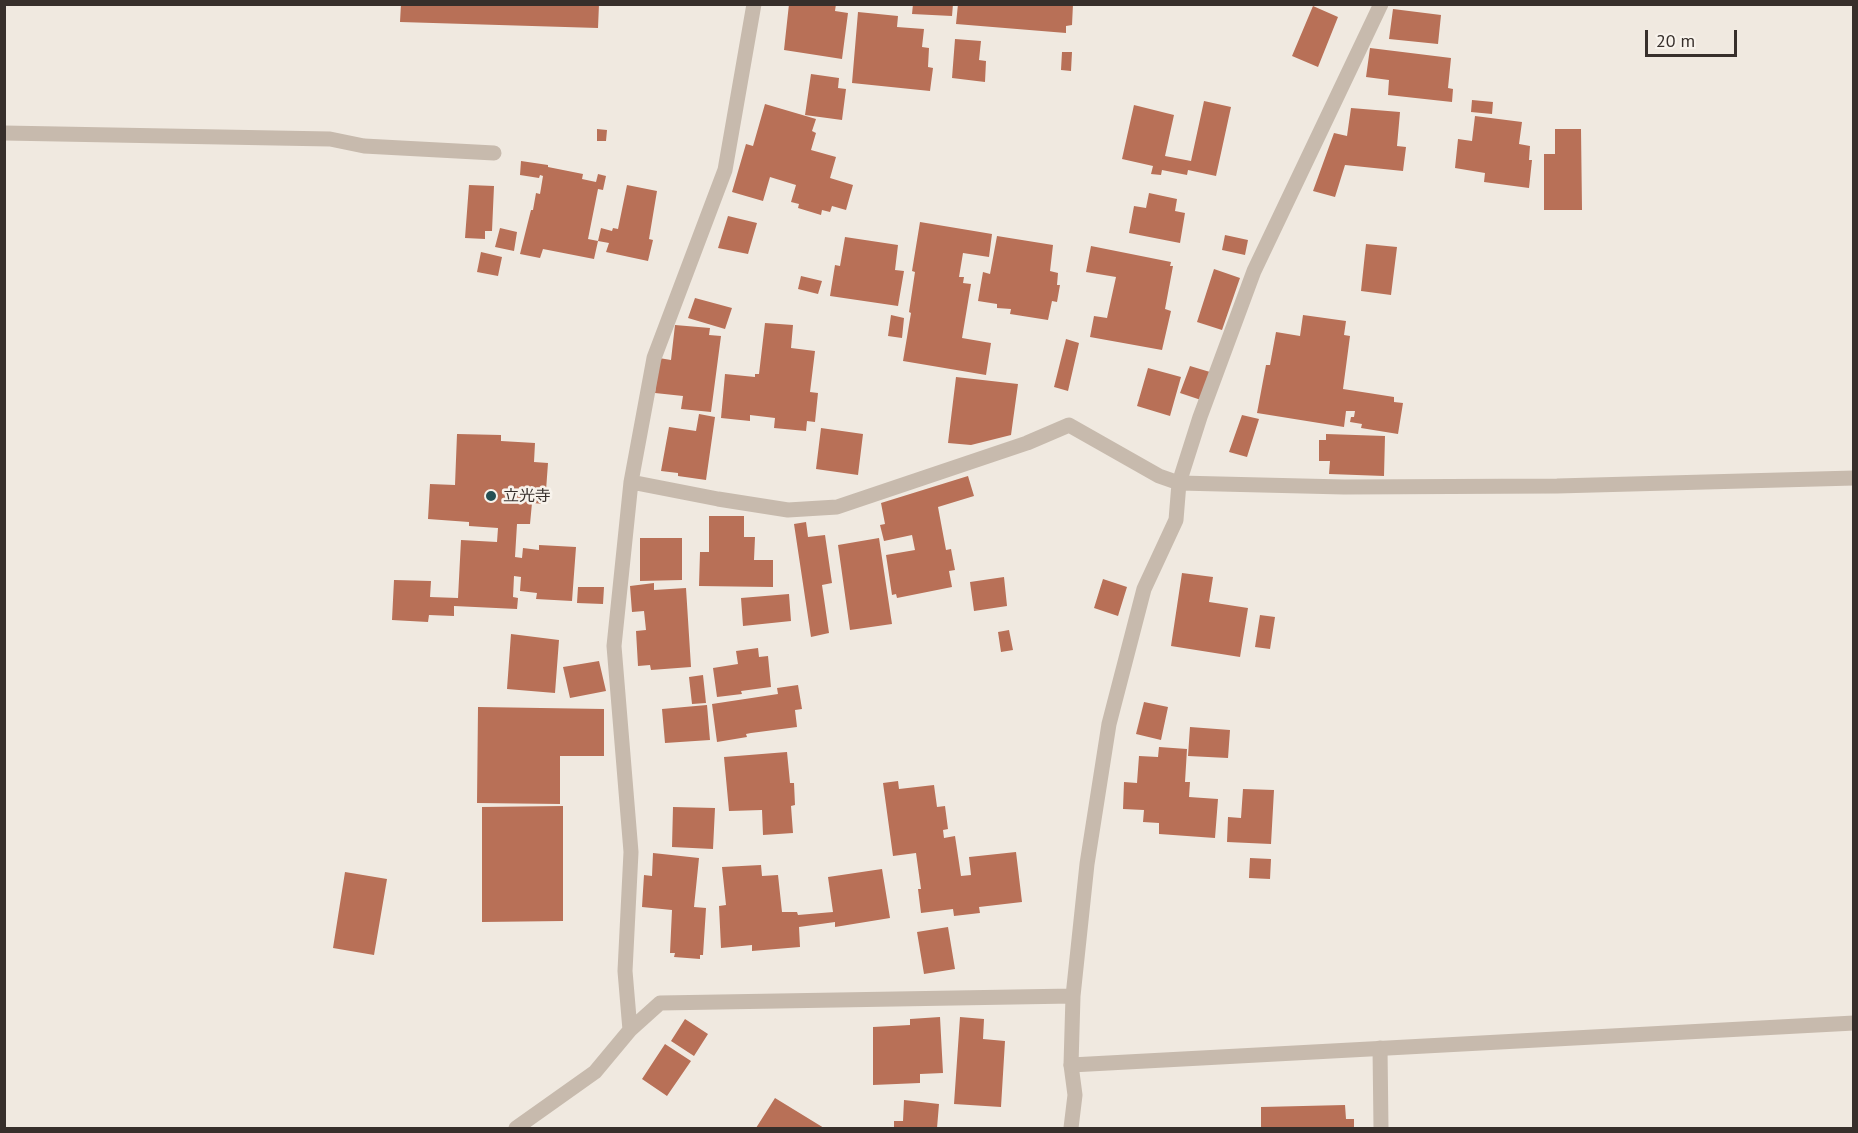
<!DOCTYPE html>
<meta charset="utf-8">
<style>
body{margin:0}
#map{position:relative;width:1858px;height:1133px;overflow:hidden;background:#f0e9e0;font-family:"PT Sans",sans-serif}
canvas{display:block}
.frame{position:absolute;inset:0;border:6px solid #372f2b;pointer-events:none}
.scale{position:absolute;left:1645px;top:30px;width:92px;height:27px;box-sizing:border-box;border:3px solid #372f2b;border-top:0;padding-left:8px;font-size:18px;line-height:21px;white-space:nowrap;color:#372f2b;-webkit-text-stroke:4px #f8f3ec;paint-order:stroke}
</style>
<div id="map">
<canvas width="1858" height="1133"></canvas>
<div class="frame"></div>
<div class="scale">20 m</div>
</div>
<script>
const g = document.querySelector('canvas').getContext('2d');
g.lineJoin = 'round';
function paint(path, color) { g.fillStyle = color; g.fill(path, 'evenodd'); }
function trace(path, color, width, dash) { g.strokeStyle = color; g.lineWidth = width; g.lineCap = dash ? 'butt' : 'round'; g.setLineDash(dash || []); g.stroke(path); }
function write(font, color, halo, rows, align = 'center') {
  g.font = font + ' "PT Sans","Noto Sans JP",sans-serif'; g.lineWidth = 5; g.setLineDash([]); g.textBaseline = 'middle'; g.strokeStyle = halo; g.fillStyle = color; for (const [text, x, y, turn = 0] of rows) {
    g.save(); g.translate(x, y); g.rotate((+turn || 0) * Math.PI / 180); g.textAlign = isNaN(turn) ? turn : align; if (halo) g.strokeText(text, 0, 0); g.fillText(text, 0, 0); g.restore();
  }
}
paint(new Path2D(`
 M401 4H599L598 28 400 22Z
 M789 4H836L835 11 848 13 842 59 784 50Z
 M913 4H953L952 16 912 14Z
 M958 4H1073L1072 25 1066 26V33L956 24Z
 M1313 6 1338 17 1318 67 1292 56Z
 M1393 9 1441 15 1438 44 1389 39Z
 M858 12 898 16 897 27 924 29 922 47 929 48 928 67 933 68 930 91 852 83Z
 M955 39 981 41 979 60 986 61 985 82 952 78Z
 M1370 48 1451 58 1448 88 1453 89 1452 102 1388 95 1389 80 1366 77Z
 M1062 52H1072L1071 71 1061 70Z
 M811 74 839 78 838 88 846 89 842 120 805 115Z
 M1472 100 1493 102 1492 114 1471 112Z
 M1204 101 1231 107 1216 176 1188 170 1187 175 1162 170 1161 175 1151 174 1153 166 1122 159 1134 105 1174 115 1165 156 1191 161Z
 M765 104 816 119 812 131 816 133 811 150 836 157 830 178 853 185 846 210 832 206 830 212 822 210 821 215 798 208 799 204 791 202 796 185 770 177 763 201 732 192 746 144 753 146Z
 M1351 108 1400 112 1397 146 1406 147 1403 171 1345 165 1335 197 1313 191 1334 133 1347 136Z
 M1475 116 1522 122 1519 144 1530 146 1529 160H1532L1529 188 1484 182 1485 173 1455 168 1458 139 1472 141Z
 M597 129 607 130 606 141H597Z
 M1555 129H1581L1582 210H1544V154H1555Z
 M521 161 548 165V167L583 174 582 179 596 182 598 174 606 176 603 190 598 189 588 239 598 241 594 259 543 249 540 258 520 254 531 210H533L536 193 540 194 543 176 540 175 539 178 520 175Z
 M469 185 494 186 492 231H485V239L465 238Z
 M627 185 657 191 649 239 653 240 648 261 606 252 609 243 598 241 601 228 612 231 613 228 618 229Z
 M1149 193 1177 199 1175 211 1185 213 1180 243 1129 233 1134 206 1146 208Z
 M728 216 757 223 748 254 718 248Z
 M920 222 992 234 989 257 963 253 959 277H964L963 283 971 284 962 338 991 343 986 375 903 361 911 313 909 312 915 272 912 271Z
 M500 228 517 232 514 251 495 247Z
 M1225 235 1248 240 1245 255 1222 250Z
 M997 236 1053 245 1050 271 1058 273 1057 285H1060L1057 302 1052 301 1048 320 1010 314 1011 309 997 308V304L978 301 983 272 990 274Z
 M845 237 898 245 895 270 904 271 898 306 830 296 835 265 840 266Z
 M1366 244 1397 247 1391 295 1361 291Z
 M1091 246 1171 262 1170 266H1173L1165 309 1171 311 1162 350 1090 337 1094 316 1107 318 1116 277 1086 272Z
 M481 252 502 257 498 276 477 272Z
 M1214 269 1240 278 1222 330 1197 322Z
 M801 276 822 281 818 294 798 289Z
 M695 298 732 308 725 329 688 318Z
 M891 315 904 318 902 338 888 336Z
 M1303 315 1346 321 1344 335 1350 336 1343 389 1394 397V402L1403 403 1398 434 1361 428 1362 424 1350 422 1351 417H1354L1355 411H1346L1344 427 1257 413 1266 365H1270L1276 332 1300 336Z
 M765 323 793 325 791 348 815 351 810 392 818 393 815 422 807 421 806 431 774 428 775 418 750 415V421L721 418 725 374 755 377V374H759Z
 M675 325 710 328 709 335 721 336 711 412 681 409 683 396 655 393 659 358 671 360Z
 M1066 339 1079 343 1068 391 1054 387Z
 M1190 366 1210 372 1201 400 1180 393Z
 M1148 368 1181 377 1170 416 1137 406Z
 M956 377 1018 384 1011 435 971 445 948 443Z
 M699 414 715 417 706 480 678 476V473L661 471 669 427 696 431Z
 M1242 415 1259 419 1247 457 1229 452Z
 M821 428 863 434 858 475 816 469Z
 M457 434 501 435V441L535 443 534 462 548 463 545 504 532 503 530 524H517L515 557 522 558 523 548 539 550V545L576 547 572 601 536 599 537 593 520 591 521 577 514 576 513 597 518 598 517 609 454 606V616L429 615 428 622 392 620 394 580 431 581 430 597 458 598 461 540 497 542 498 528 469 526V522L428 519 430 484 455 485Z
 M1326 434 1385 436 1384 476 1329 474 1330 461H1319V440H1326Z
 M968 476 974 496 938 507 946 550 951 549 955 570 949 571 952 587 897 598 896 594 892 595 886 555 915 550 912 535 884 541 880 525 885 524 881 503Z
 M709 516H744V537H755L754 560H773V587L699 586 700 552H709Z
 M806 522 808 537 825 535 832 583 822 585 829 633 811 637 794 524Z
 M640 538H682V580L640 581Z
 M879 538 892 624 850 630 838 545Z
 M1182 573 1213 577 1209 602 1248 608 1240 657 1171 646Z
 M1004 577 1007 606 974 611 970 582Z
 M1103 579 1127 587 1118 616 1094 608Z
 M654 583V590L686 588 691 667 651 670 650 665 638 666 636 631 646 630 644 611 632 612 630 586Z
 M578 587H604L603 604 577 603Z
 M789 594 791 621 743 626 741 598Z
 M1260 615 1275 617 1270 649 1255 647Z
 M1009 630 1013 650 1001 652 998 632Z
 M511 634 559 640 555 693 507 689Z
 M758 648 759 657 768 656 771 687 741 691 742 694 717 697 713 668 738 664 736 651Z
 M599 661 606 691 570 698 563 667Z
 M703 675 706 703 692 704 689 677Z
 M798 685 802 709 795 710 797 727 751 733 746 734 747 737 717 742 712 704 778 694 777 688Z
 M1144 702 1168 707 1161 740 1136 734Z
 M707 705 710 740 665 743 662 709Z
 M478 707 604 709V756H560V804L477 803Z
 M1190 727 1230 730 1228 758 1188 756Z
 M1159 747 1187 749 1185 782H1190L1189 797 1218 799 1215 838 1159 834V823L1143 822 1144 810 1123 809 1124 782 1137 783 1139 756 1158 757Z
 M787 752 790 783H794L795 805 791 806 793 833 763 835 762 810 729 811 724 757Z
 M898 781 899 789 934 785 937 807 945 806 948 829 943 830 944 838 955 836 961 876 971 875 969 857 1016 852 1022 902 979 907 980 913 954 916 953 909 921 913 918 889H921L916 853 893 856 883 783Z
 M1243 789 1274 790 1271 844 1227 842 1228 817 1241 818Z
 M563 806V921L482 922V807Z
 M673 807 715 808 713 849 672 847Z
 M653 853 699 858 694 907 706 908 703 955H700V959L674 957 675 953H670L672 910 642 907 644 875 652 876Z
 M1250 858 1271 859 1270 879 1249 878Z
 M761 865 762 876 778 875 782 912H797L798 915 833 912 828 877 882 869 890 918 835 927V922L799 927 800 947 752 951V945L721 948 719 906 726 905 722 867Z
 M345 872 387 879 374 955 333 948Z
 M948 927 955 969 924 974 917 932Z
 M940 1017 943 1073 920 1074V1083L873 1085V1027L910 1025V1019Z
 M960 1017 984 1019 983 1039 1005 1041 1001 1107 954 1104Z
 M685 1019 708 1034 694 1056 671 1041Z
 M665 1044 691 1061 667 1096 642 1079Z
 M775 1098 824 1128H756Z
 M904 1100 939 1104 937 1128H894V1121H903Z
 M1345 1105 1346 1119H1354V1128H1261V1107Z`), '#b87057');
trace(new Path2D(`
 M4 133 330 139 364 146 494 153
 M631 482 718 499 788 510 837 507 1027 443 1069 425 1159 476 1179 483 1344 487 1557 486 1854 478
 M630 1030 625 971 631 852 614 646 631 482 654 358 725 170 754 4
 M1380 1048 1381 1128
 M516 1128 595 1072 630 1030 660 1003 1073 996
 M1071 1128 1075 1095 1071 1065 1073 996 1087 864 1109 724 1144 589 1176 520 1179 483 1200 417 1254 271 1381 4`), '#c7baad', 15);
trace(new Path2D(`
 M1071 1065 1854 1023`), '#c7baad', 15);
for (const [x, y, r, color] of [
 [491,496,6,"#255054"]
]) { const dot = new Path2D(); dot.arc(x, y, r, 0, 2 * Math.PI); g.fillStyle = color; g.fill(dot); trace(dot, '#f8f3ec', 2); }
write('16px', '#372f2b', '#f8f3ec', [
 ["立光寺",503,496]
], 'left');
</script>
